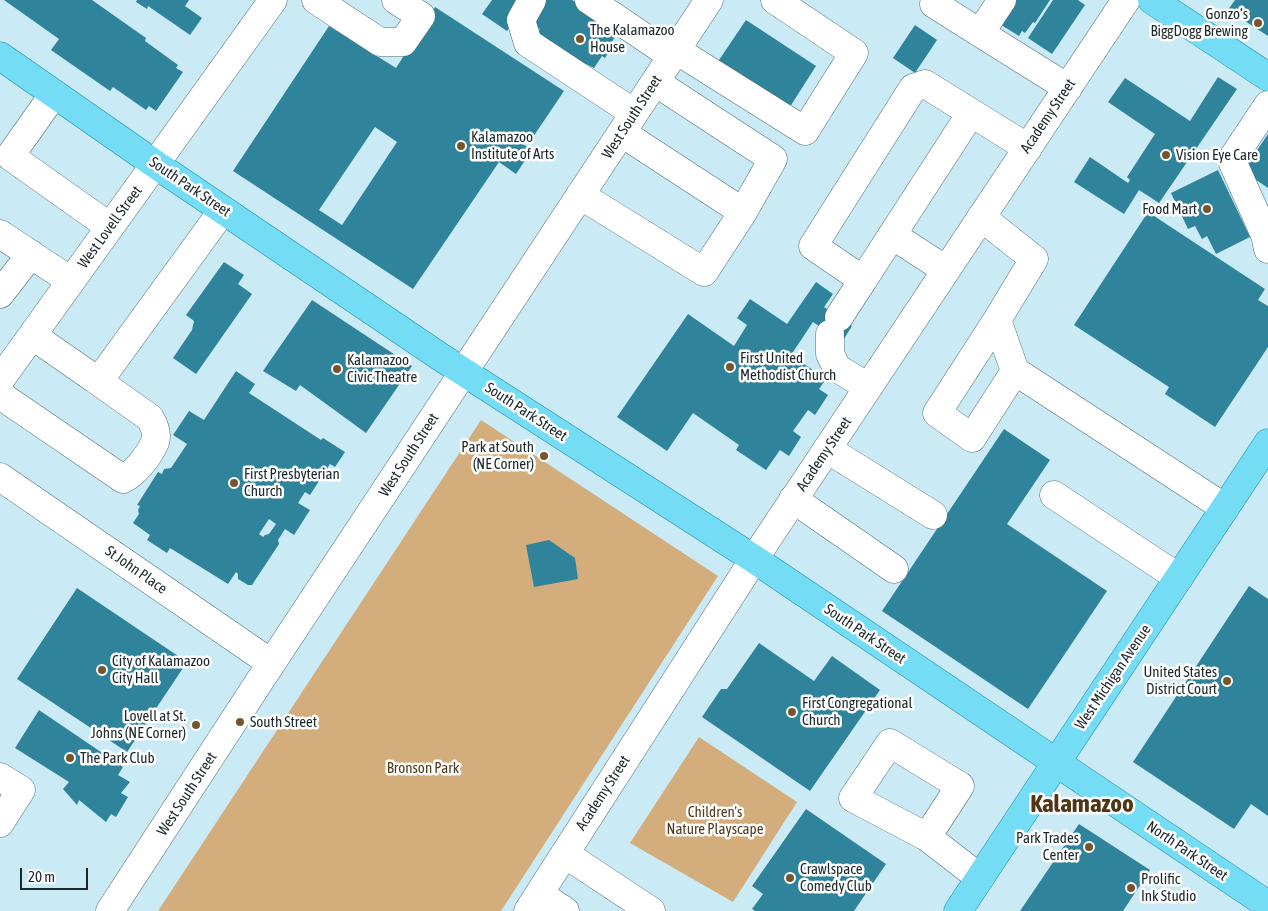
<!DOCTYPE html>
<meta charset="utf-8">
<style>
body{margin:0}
#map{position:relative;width:1268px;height:911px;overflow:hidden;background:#caebf6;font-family:"Asap Condensed",sans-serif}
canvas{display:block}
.scale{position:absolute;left:20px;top:868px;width:68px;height:22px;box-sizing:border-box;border:2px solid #1b282c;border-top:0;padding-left:6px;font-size:15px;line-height:18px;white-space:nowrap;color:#1b282c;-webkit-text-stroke:4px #fff;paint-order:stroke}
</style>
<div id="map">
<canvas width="1268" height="911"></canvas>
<div class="scale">20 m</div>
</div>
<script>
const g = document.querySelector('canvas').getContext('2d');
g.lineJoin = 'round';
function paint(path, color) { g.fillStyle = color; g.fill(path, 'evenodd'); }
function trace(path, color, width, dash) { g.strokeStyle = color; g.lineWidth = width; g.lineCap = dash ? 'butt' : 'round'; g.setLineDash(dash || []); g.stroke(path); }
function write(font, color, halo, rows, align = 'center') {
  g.font = font + ' "Asap Condensed",sans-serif'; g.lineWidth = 5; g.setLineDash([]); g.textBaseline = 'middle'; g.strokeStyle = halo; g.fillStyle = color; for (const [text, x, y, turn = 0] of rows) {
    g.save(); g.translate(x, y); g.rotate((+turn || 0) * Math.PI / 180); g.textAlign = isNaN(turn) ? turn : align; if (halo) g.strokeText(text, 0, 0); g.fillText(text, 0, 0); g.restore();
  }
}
paint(new Path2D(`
 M481 420 718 576 501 911H158Z
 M699 737 797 802 733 902 630 843Z`), '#d4ad7c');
paint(new Path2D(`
 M4 0H92L146 38 145 41 178 65 176 68 183 72 156 111 149 106 146 110 113 87 110 91 51 50 59 39Z
 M137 0H189L185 6 202 18 190 35 148 6 147 9 136 2Z
 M492 0H520L526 4 507 31 482 14Z
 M538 0H572L619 30 610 45 612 47 605 58 602 56 594 68 586 64 585 66 537 33 540 29 535 27 537 24 526 17Z
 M1014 0H1050L1035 23 1033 22 1025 33 1022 31 1019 36 998 23Z
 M1053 0H1078L1085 5 1052 54 1028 38Z
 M1235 0H1268V36L1228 10Z
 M435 7 564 91 529 143 516 135 515 139 532 150 516 174 499 162 413 289 233 171 329 26 396 68ZM375 127 397 142 342 225 319 210Z
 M746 20 816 66 786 113 715 66Z
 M915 25 937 40 915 73 893 58Z
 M1218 77 1237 89 1159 203 1139 190 1124 214 1074 182 1090 157 1128 183 1130 180 1127 177 1155 134 1108 102 1125 78 1190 121Z
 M1268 134V188L1243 171Z
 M1218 170 1250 237 1216 254 1207 236 1202 239 1195 226 1188 229 1171 193Z
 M1148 212 1265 289 1258 300 1268 306V347L1215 427 1165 394 1169 387 1074 325Z
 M224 262 244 275 238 284 252 294 196 374 173 358 192 330 194 321 186 315Z
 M816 282 833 294 824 307 852 326 842 342 813 322 791 355 826 379 819 389 828 395 815 415 808 410 793 431 801 437 789 456 780 450 766 470 736 450 739 445 693 413 667 451 617 417 688 314 734 346 747 325 737 318 750 299 787 324Z
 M312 300 412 366 366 433 300 385 296 391 263 371Z
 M236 371 255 384 249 393 321 440 323 438 345 452 335 467 330 464 310 495 305 492 298 503 310 510 294 535 285 529 278 540 279 544 252 585H248L238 579V574L236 572 228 584 170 548 167 553 147 540 150 535 133 523 139 514 138 510 140 506 137 505 158 472 162 474 164 469 171 468 187 444 173 435 189 411 204 420ZM269 519 276 524 269 534 265 535 263 537 259 534Z
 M1004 429 1050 460 1007 524 1107 591 1028 709 882 611Z
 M549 540 575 558 578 579 534 587 526 545Z
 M1249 586 1268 599V816L1251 804 1234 829 1133 762Z
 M77 588 187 662 127 752 17 679Z
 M759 643 814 681 832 656 880 690 810 791 702 717 721 689H727Z
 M39 710 123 767 118 775 130 782 121 793 128 797 116 817 111 814 106 822 79 800 77 805 63 789 69 782 15 748Z
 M806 809 886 864 854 911H755L752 909 763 894 752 886Z
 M1079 824 1150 870 1123 911H1020Z`), '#2f839a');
const minor = new Path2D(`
 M316 0 380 42H403L421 16 396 0
 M532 0 521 20 528 43 634 113
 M589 0 672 56
 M1002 0 980 33 1068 88
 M934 4 980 33
 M676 50 805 131 854 53 775 0
 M655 82 773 159 743 212
 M54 94 10 156 110 227
 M1268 105 1234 156 1233 163 1265 235 1268 249
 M971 113 863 280 813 246 913 88 925 84 1028 148
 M580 195 704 272 743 212 622 133
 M981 217 1034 259 997 320 1015 371 1225 508
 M0 234 71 281
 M892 235 946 270
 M0 294 31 254
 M839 317 863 280
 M997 320 937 413 972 438 1015 371
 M830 334V354L837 368 868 387
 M33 336 95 379 101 378 223 210
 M0 380 273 0
 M0 395 123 479C135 474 150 454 155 442 158 434 154 425 150 418L95 379
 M827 449 933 515
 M0 477 271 663
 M1054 495 1179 578
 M793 499 894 569
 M0 777 21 790 0 823
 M927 837 960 786 890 743 853 798 927 837 980 878
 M565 854 651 911
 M539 894 565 911
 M110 911 257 685 709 0
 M528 911 754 559 1126 0`);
const major = new Path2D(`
 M1152 0 1268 77
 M0 56 155 164 442 358 754 559 1268 905
 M958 911 1268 443`);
trace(minor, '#4e6c75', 29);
trace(major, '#198da9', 29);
trace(minor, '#fff', 28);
trace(major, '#74dcf4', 28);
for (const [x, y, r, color] of [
 [1258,23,5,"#75552b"],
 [580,39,5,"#75552b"],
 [461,146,5,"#75552b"],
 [1166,155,5,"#75552b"],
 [1207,209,5,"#75552b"],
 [730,367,5,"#75552b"],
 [337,369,5,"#75552b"],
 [544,456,5,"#75552b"],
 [234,483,5,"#75552b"],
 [102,670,5,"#75552b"],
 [1227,681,5,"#75552b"],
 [792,712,5,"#75552b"],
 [240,722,5,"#75552b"],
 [196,725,5,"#75552b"],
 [70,758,5,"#75552b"],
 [1089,847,5,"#75552b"],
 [790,878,5,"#75552b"],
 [1131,888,5,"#75552b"]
]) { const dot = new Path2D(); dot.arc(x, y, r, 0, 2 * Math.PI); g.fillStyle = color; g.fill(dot); trace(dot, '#fff', 2); }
write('15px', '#1b282c', '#fff', [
 ["Gonzo’s",1248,14,"right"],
 ["BiggDogg Brewing",1248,31,"right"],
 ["The Kalamazoo",590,30],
 ["House",590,47],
 ["Kalamazoo",471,137],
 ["Institute of Arts",471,154],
 ["Vision Eye Care",1176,155],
 ["Food Mart",1197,209,"right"],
 ["First United",740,358],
 ["Methodist Church",740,375],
 ["Kalamazoo",347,360],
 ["Civic Theatre",347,377],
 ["Park at South",534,447,"right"],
 ["(NE Corner)",534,464,"right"],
 ["First Presbyterian",244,474],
 ["Church",244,491],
 ["City of Kalamazoo",112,661],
 ["City Hall",112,678],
 ["United States",1217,672,"right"],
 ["District Court",1217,689,"right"],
 ["First Congregational",802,703],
 ["Church",802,720],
 ["Lovell at St.",186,716,"right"],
 ["Johns (NE Corner)",186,733,"right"],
 ["South Street",250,722],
 ["The Park Club",80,758],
 ["Park Trades",1079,838,"right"],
 ["Center",1079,855,"right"],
 ["Crawlspace",800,869],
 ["Comedy Club",800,886],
 ["Prolific",1141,879],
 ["Ink Studio",1141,896]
], 'left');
write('15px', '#1b282c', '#fff', [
 ["Academy Street",1048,116,-56],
 ["West South Street",632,117,-57],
 ["South Park Street",190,187,34],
 ["West Lovell Street",110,227,-54],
 ["South Park Street",526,412,33],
 ["Academy Street",824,454,-56],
 ["West South Street",409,455,-57],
 ["St John Place",136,570,35],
 ["South Park Street",865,634,34],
 ["West Michigan Avenue",1113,677,-56],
 ["Academy Street",603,793,-57],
 ["West South Street",187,794,-57],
 ["North Park Street",1187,851,34]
]);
write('15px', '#533c1d', '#fff', [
 ["Bronson Park",423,768],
 ["Children's",715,812],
 ["Nature Playscape",715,829]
]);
write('bold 25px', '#4f3614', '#fff', [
 ["Kalamazoo",1082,804]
]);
</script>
